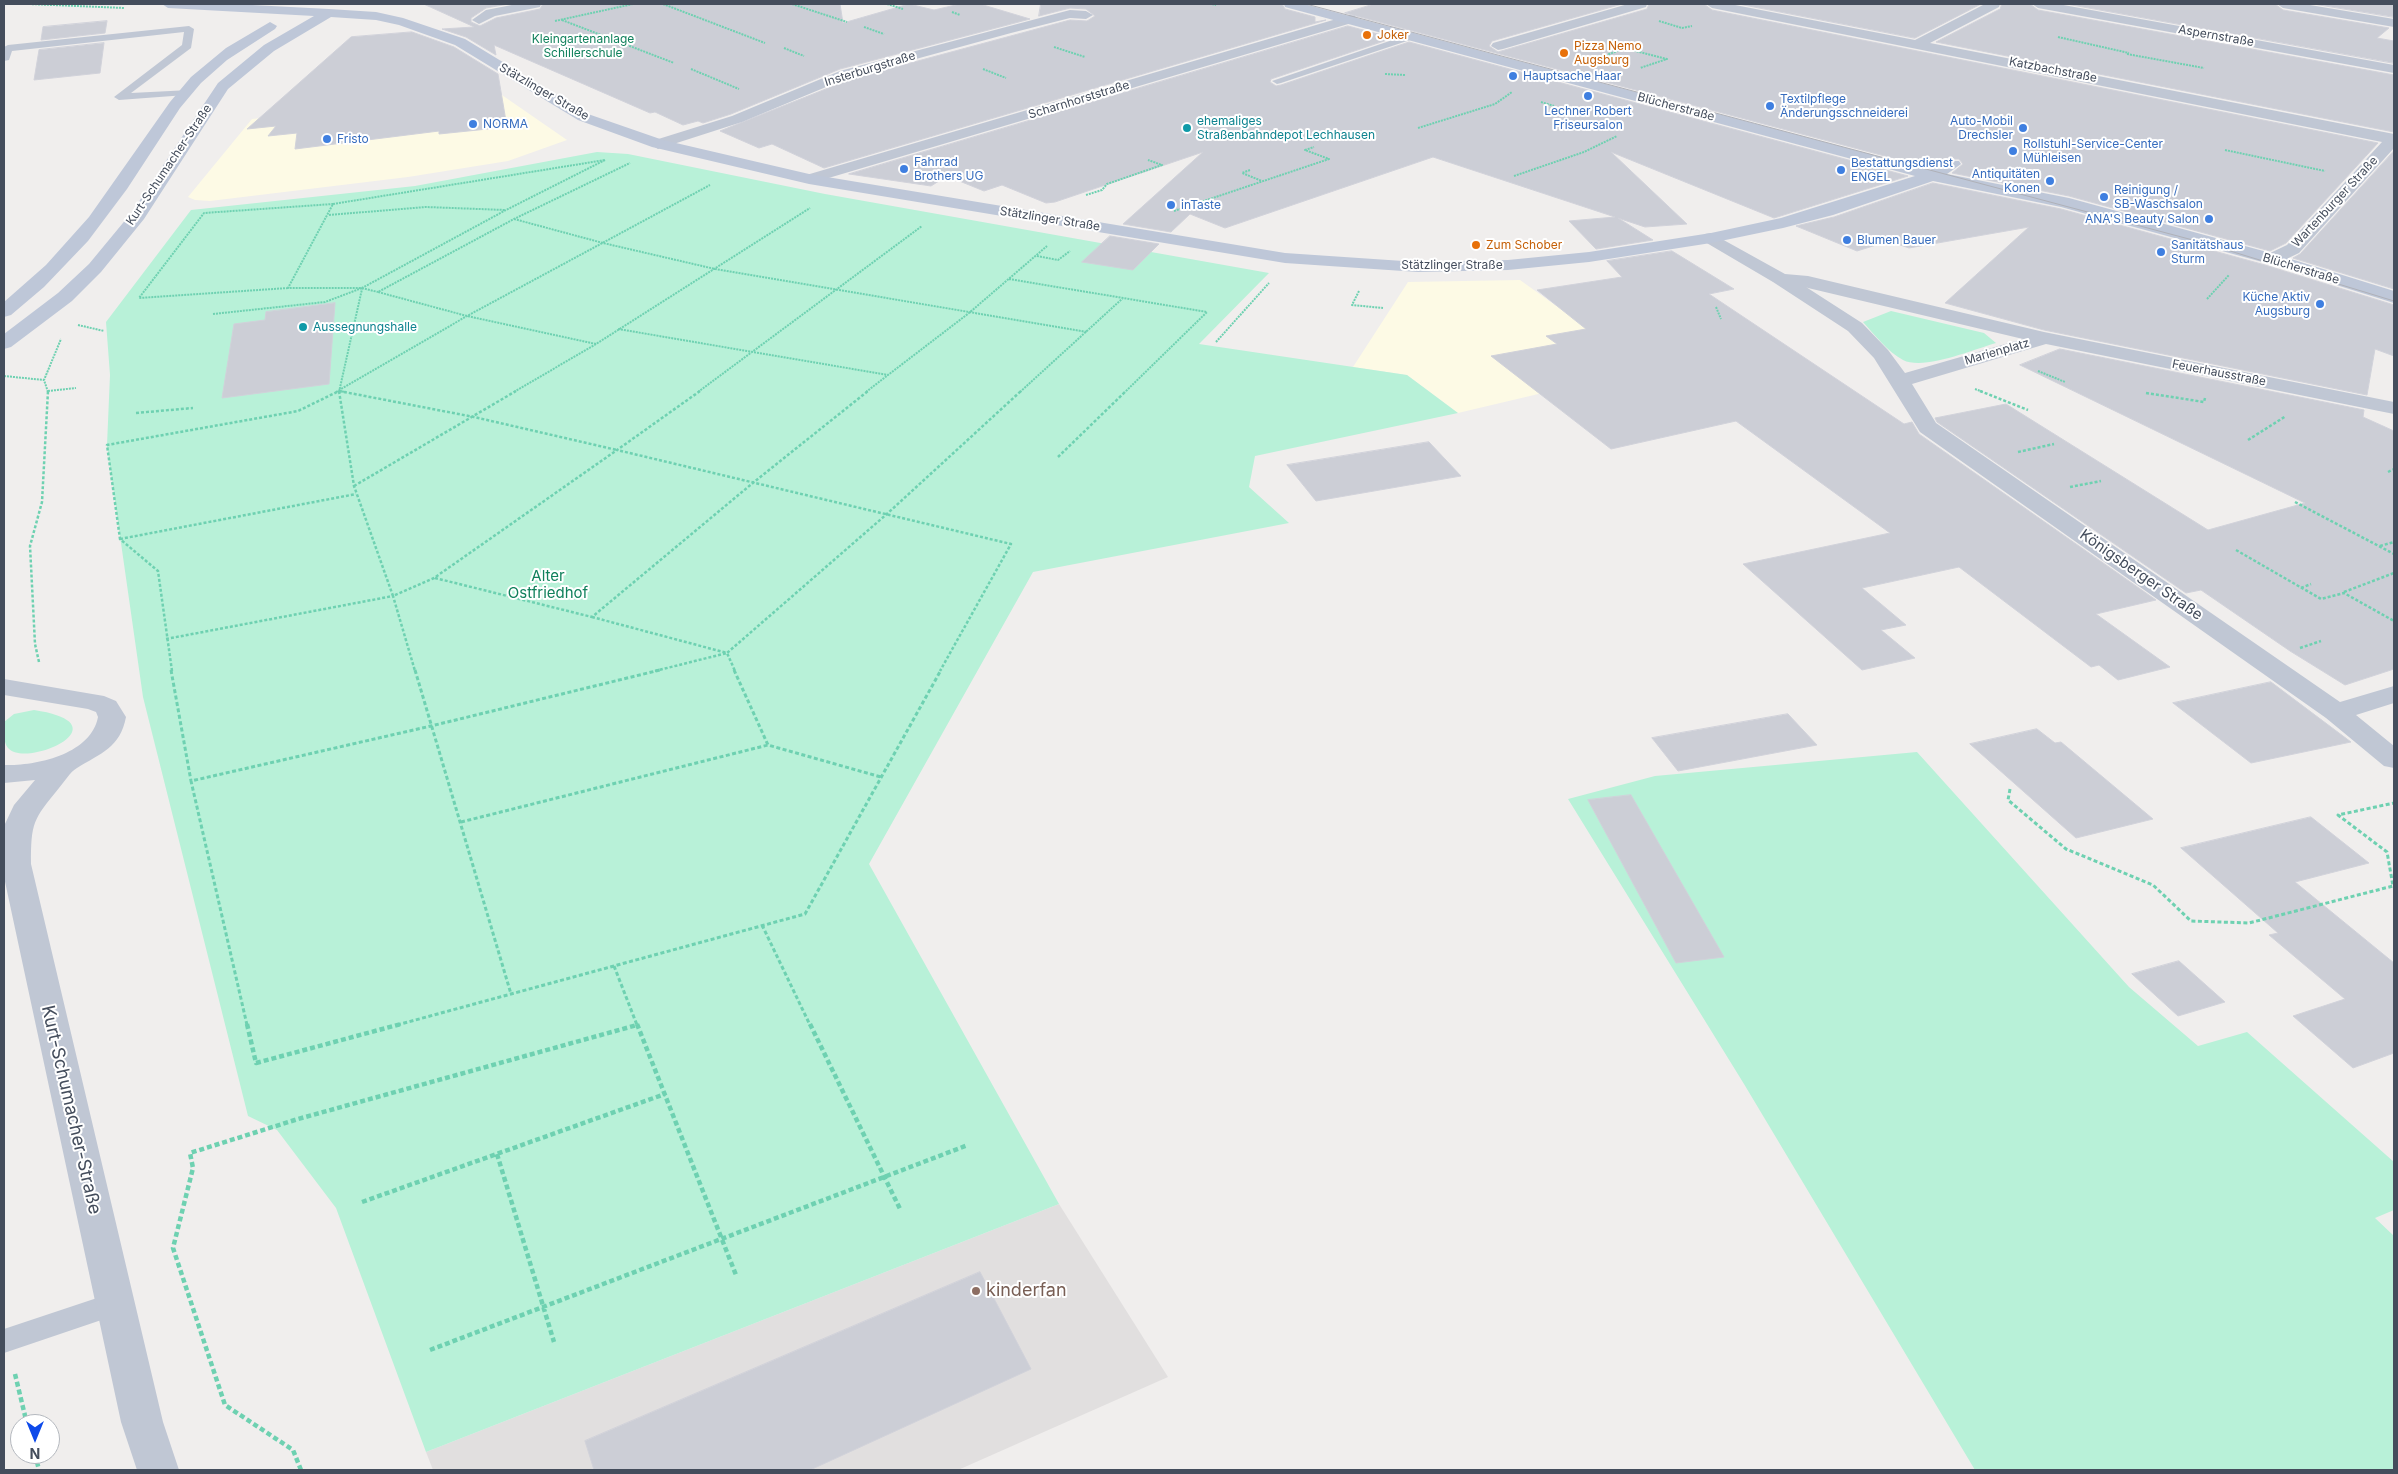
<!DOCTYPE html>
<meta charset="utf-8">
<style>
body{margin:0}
#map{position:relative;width:2398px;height:1474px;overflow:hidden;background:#f0eeed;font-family:Inter,sans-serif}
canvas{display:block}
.frame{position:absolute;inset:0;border:5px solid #444d5c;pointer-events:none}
.north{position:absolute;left:10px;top:1414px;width:50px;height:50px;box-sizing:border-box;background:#fff;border:1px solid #b4b8be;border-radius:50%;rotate:180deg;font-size:14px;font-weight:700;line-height:20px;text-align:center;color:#444d5c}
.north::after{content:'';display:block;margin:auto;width:18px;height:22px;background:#0e4aea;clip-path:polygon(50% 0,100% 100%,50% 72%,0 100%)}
</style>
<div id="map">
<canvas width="2398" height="1474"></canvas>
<div class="frame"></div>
<div class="north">N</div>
</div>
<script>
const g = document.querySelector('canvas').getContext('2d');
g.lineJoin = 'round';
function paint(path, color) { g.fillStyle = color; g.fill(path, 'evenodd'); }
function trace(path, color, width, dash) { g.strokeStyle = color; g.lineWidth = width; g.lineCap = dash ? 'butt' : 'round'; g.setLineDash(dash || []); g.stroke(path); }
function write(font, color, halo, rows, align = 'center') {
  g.font = font + ' Inter,sans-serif'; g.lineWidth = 4; g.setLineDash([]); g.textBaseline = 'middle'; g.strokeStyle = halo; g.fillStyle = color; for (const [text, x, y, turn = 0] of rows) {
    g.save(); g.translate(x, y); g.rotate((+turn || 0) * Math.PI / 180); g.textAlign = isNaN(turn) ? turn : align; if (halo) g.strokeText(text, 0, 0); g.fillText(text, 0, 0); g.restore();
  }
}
paint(new Path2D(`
 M499 93 567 140 508 161 408 177 210 201 195 200 188 197 252 119Z
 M1520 280 1644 369 1458 413 1407 375 1353 367 1408 282Z`), '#fdfae5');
paint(new Path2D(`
 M1059 1204 1168 1377 958 1470H433L426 1452Z`), '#e1dfdf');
paint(new Path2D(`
 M597 152 628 154 825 194 1269 273 1199 344 1407 375 1458 413 1255 456 1249 487 1289 523 1033 572 869 864 1059 1204 426 1452 336 1208 277 1130 248 1116 143 697 107 445 110 375 106 322 191 210 415 186Z
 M1891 311 1984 333 1996 343C1974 349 1924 371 1903 360 1888 352 1874 334 1863 322Z
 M34 710C127 724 26 769 8 748 3 742 4 730 4 722L14 714Z
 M1917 752 2129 987 2198 1046 2247 1032 2394 1162V1210L2375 1218 2394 1236V1470H1975L1744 1084 1568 799 1655 776Z`), '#b8f1d8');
const building = new Path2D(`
 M424 4H508L486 8 471 18V22L480 26 496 18 540 9 543 4H840L843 23 909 4 934 10 960 4H980L1030 19 840 69 731 114 703 123 698 121 683 125 655 112 650 113 494 45 496 55 466 37 442 29 474 27Z
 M1041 4H1282L1285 9 1315 17V22L1326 20 824 168 772 144 759 148 720 131 851 79 1070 20 1087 21 1095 16 1086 9 1070 8 1039 16Z
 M1374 4H1622L1492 41 1489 46 1498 52 1647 9 1649 4H1704L1712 10 2378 143 2286 243 2270 251 2069 196 1952 173 1963 164 1959 159H1946L1930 168 1345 13Z
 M1739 4H1981L1915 38Z
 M2002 4H2030L2038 10 2394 75V132L1936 42 2000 9Z
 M2067 4H2275L2283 10 2389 28 2377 38 2394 41V63Z
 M2314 4H2394V17Z
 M107 21 105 33 41 40 43 27Z
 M1348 26 1393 38 1271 79 1270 82 1276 86 1281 85 1409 42 1908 176 1774 218 1611 152 1687 224 1645 227 1618 218 1653 240 1596 249 1569 221 1615 217 1433 157 1225 228 1190 214 1171 232 1123 224 1203 152 1055 202 1046 203 1002 185 984 191 947 176 931 186 849 174Z
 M412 32 454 47 498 74 507 127 439 134V131L295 149 297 133 268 136 276 126 247 129 351 37Z
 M104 43 100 73 34 80 39 50Z
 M2394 151V289L2293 258 2300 254Z
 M1933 183 2061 209 2265 265 2394 305V356L2375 349 2367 395 2044 330 1945 303 2029 227 1909 248 1889 241 1857 251 1796 226 1834 217Z
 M1110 236 1159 244 1133 270 1082 262Z
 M1672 251 1734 289 1709 294 1904 424 1912 422 1919 434 2156 600 2096 614 2170 667 2118 680 2099 665 2091 667 1959 567 1862 588 1906 625 1881 630 1915 658 1862 670 1743 564 1890 533 1736 421 1611 449 1491 356 1557 344 1546 336 1586 329 1537 290 1622 277 1607 261Z
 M335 303 329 384 222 398 234 324 265 320 266 312Z
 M2060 349 2364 410 2363 417 2394 431V669L2345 685 2290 651 2201 590 2186 593 1937 422 1935 418 2006 404 2208 530 2305 503 2020 365Z
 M1429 442 1461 476 1316 501 1287 465Z
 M2271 682 2351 742 2251 763 2173 703Z
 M1788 714 1817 745 1678 771 1652 738Z
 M2037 729 2055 743 2061 742 2153 819 2076 838 1970 744Z
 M1631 795 1724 957 1676 963 1588 800Z
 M2311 817 2369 863 2295 882 2394 963V1053L2353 1068 2293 1016 2345 999 2269 935 2278 933 2181 848Z
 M2179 961 2225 1002 2178 1016 2132 974Z
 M980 1272 1031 1369 810 1470H594L585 1441Z`);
paint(building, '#ccced6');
trace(building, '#d1d2da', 1);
trace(new Path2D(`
 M29 4 124 8
 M663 4 765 43
 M792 4 847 22
 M887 4 903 9
 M1212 4 1216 5
 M952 12 960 15
 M562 20 674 63
 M555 21 633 4
 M1659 21 1682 28 1692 26
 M864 27 884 34
 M2058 37 2129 53
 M1054 47 1085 57
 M784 48 804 56
 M2127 54 2204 68
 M1600 58 1624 48 1667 59 1640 68
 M691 69 739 89
 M983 69 1006 78
 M1385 74 1405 75
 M1541 102 1554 106
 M1418 128 1495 104 1512 92
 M2225 150 2325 171
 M605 160 506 210 362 288H288L333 204Z
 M1250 170 1242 173 1262 181
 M1514 176 1584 152 1617 136
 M1086 195 1102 190 1107 184 1162 165 1148 160
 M1174 211 1329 159 1305 150 1314 147
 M329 215 426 207 505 210
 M514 219 603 243 715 269 1087 332
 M1037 256 1058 260 1070 251
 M1009 279 1207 312 1125 392
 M288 288 139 298 204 213 333 204
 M362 288 378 292
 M1359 291 1352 305 1383 308
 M2207 299 2229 275
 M1716 307 1721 319
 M213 314 325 302 362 288
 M78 325 104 331
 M618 329 888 375 969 313 1047 246
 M1216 342 1269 283
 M596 344 467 316 378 292 514 219 630 163
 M2038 371 2065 382
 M4 376 44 380
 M1975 389 1983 392
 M48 391 76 388
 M339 391 346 392
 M48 392 44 380 61 339
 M336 392 467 316 710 185
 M339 392 362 289
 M514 392 596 344 810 208
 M698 392 922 226
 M866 392 888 375
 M1020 392 1123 298`), '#6ed1b1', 2, [2, 1]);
trace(new Path2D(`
 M339 391 354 486 393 596 434 578 617 450
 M339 391 474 417 617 450
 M700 391 617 450 1011 544 940 671
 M1980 391 2028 410
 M2146 393 2204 402 2205 398
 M136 413 193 408
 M2248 440 2286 416
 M2018 452 2054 444
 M1058 457 1126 391
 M2388 472 2394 469
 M354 486 516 391
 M2070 487 2101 481
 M2295 502 2394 554
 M120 539 356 494
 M2380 546 2394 542
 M2236 550 2321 599 2344 593 2394 621
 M435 578 592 617 754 482 868 391
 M2301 588 2311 584
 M2344 592 2394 573
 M592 617 727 653 888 513 1021 391
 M166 639 393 596 415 671
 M2300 648 2321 641
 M39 662 35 644 30 546 42 502 48 391
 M172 671 158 571 120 539 107 445 298 411 339 391
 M655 671 727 653 735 671`), '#6ed1b1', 2.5, [3, 2]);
trace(new Path2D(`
 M171 670 191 781
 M415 670 511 994
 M734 670 768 745 881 777
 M2010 789 2008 800 2066 849 2153 885 2191 921 2249 923 2393 886 2387 852 2338 815 2394 803
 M461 822 768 745
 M762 925 810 1025
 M614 966 637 1025
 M247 1025 191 781 431 726 660 670
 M397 1025 805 914 941 670`), '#6ed1b1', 3, [4, 2.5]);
trace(new Path2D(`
 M247 1024 256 1063 401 1024
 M637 1024 736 1275
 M810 1024 901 1211
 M497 1154 554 1342
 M362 1202 665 1094
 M430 1350 968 1145
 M15 1374 27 1424
 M35 1454 39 1470
 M301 1470 293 1450 225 1405 173 1248 193 1168 190 1153 298 1119 637 1025`), '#6ed1b1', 4.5, [5, 3]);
paint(new Path2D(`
 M189 26 194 29 191 48 131 93 190 90V94L186 95 119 100 114 97 182 45 184 32 12 51 9 60 4 61V47L8 45Z
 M1413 33 1416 34V38L1281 83 1277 84 1272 81Z
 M115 1292 125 1296 129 1304 125 1312 4 1353V1329Z`), '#c0c7d4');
paint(new Path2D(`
 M517 4H541L540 7 495 16 479 24 472 20 486 10Z
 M1628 4H1647L1646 7 1503 49 1498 50 1491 46 1493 43Z
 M1706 4H1730L1915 40 1985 4H2000L1999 7 1930 43 2394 134V148L2299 253 2278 263H2266L2263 259 2266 255 2287 245 2382 142 1712 8Z
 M2032 4H2058L2394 65V73L2038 8Z
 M2277 4H2304L2394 19V27L2283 8Z
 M1070 10 1086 11 1093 15 1086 19 1070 18 1011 33 850 77 742 122 658 149 650 144 652 141 732 116 840 71Z
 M1350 15 1355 16 1357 19 1355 22 815 182H803L801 179 803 176Z
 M1711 233 1785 274 1808 276 2044 332 2394 402V414L2046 344 1912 384 1936 423 2340 702 2394 686V703L2356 715 2394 746V768L2384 766 2326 718 1920 432 1874 358 1848 331 1773 282 1705 242 1702 238 1705 234ZM1806 287 1808 288 2023 339 1905 373 1888 350 1862 323Z
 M4 679 104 696 116 701 126 717C120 748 101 753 77 768 70 772 65 781 59 788 33 820 31 822 31 864L163 1422 179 1470H137L121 1422 4 877V826L14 805 35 780 4 783V765C37 766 91 754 98 717L96 712 88 709 4 695Z`), '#c0c7d4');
paint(new Path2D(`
 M162 4H233L329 9 376 12 403 18 465 39 588 114 663 140 809 174 1285 253 1418 262 1508 260 1589 252 1711 233 1781 218 1915 176 1285 7 1284 4H1304L1930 170 1947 161H1959L1961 164 1947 174 2069 198 2278 255 2394 291V303L2266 263 2061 207 1933 181 1833 215 1783 228 1711 243 1589 262 1508 270 1418 272 1285 263 809 184 652 147 578 120 455 45 399 25 376 20 331 17 274 51 228 89 144 219 101 272 72 301 11 347 4 349V334L58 293 89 264 132 212 218 83 264 45 314 16 168 8Z
 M270 22 277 26 275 29 227 60 201 83 180 108 127 189 88 241 44 287 11 315 4 317V302L46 265 89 217 170 102 191 77 226 48Z`), '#bec7d8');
trace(new Path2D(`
 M1306 4 2204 243 2394 301`), '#afb1b8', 1);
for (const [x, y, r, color] of [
 [1367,35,5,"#e8710a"],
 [1564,53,5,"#e8710a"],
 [1513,76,5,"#3f7fe0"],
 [1588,96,5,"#3f7fe0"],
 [1770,106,5,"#3f7fe0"],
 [473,124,5,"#3f7fe0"],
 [1187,128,5,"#0f9aa8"],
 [2023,128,5,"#3f7fe0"],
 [327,139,5,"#3f7fe0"],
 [2013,151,5,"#3f7fe0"],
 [904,169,5,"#3f7fe0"],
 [1841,170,5,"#3f7fe0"],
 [2050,181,5,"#3f7fe0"],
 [2104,197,5,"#3f7fe0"],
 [1171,205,5,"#3f7fe0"],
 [2209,219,5,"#3f7fe0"],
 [1847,240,5,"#3f7fe0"],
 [1476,245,5,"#e8710a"],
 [2161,252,5,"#3f7fe0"],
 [2320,304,5,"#3f7fe0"],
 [303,327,5,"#0f9aa8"],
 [976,1291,5,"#8d6e63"]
]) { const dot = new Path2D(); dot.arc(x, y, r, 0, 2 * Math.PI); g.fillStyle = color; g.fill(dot); trace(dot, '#fff', 2); }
write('12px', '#c56008', '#fff', [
 ["Joker",1377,35],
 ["Pizza Nemo",1574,46],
 ["Augsburg",1574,60],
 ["Zum Schober",1486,245]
], 'left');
write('12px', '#444d5c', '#fff', [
 ["Aspernstraße",2216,36,10],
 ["Insterburgstraße",870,69,-17],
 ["Katzbachstraße",2053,70,11],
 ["Stätzlinger Straße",544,92,30],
 ["Scharnhorststraße",1079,100,-17],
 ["Blücherstraße",1676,107,15],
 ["Kurt-Schumacher-Straße",169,165,-56],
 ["Wartenburger Straße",2335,202,-47],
 ["Stätzlinger Straße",1050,219,9],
 ["Stätzlinger Straße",1452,265],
 ["Blücherstraße",2301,269,17],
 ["Marienplatz",1997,352,-16],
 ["Feuerhausstraße",2219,373,11]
]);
write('12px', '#11815c', '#fff', [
 ["Kleingartenanlage",583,39],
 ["Schillerschule",583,53]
]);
write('12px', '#366cbe', '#fff', [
 ["Hauptsache Haar",1523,76],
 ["Textilpflege",1780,99],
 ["Änderungsschneiderei",1780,113],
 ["Lechner Robert",1588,111,"center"],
 ["Friseursalon",1588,125,"center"],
 ["Auto-Mobil",2013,121,"right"],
 ["Drechsler",2013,135,"right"],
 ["NORMA",483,124],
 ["Fristo",337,139],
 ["Rollstuhl-Service-Center",2023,144],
 ["Mühleisen",2023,158],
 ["Fahrrad",914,162],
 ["Brothers UG",914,176],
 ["Bestattungsdienst",1851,163],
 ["ENGEL",1851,177],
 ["Antiquitäten",2040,174,"right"],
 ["Konen",2040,188,"right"],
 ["Reinigung /",2114,190],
 ["SB-Waschsalon",2114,204],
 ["inTaste",1181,205],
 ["ANA'S Beauty Salon",2199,219,"right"],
 ["Blumen Bauer",1857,240],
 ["Sanitätshaus",2171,245],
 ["Sturm",2171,259],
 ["Küche Aktiv",2310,297,"right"],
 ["Augsburg",2310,311,"right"]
], 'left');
write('12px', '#0d838f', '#fff', [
 ["ehemaliges",1197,121],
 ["Straßenbahndepot Lechhausen",1197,135],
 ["Aussegnungshalle",313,327]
], 'left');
write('15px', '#444d5c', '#fff', [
 ["Königsberger Straße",2141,575,35]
]);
write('15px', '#11815c', '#fff', [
 ["Alter",548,576],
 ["Ostfriedhof",548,593]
]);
write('18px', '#444d5c', '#fff', [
 ["Kurt-Schumacher-Straße",71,1110,77]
]);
write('18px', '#785e54', '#fff', [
 ["kinderfan",986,1291]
], 'left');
</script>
